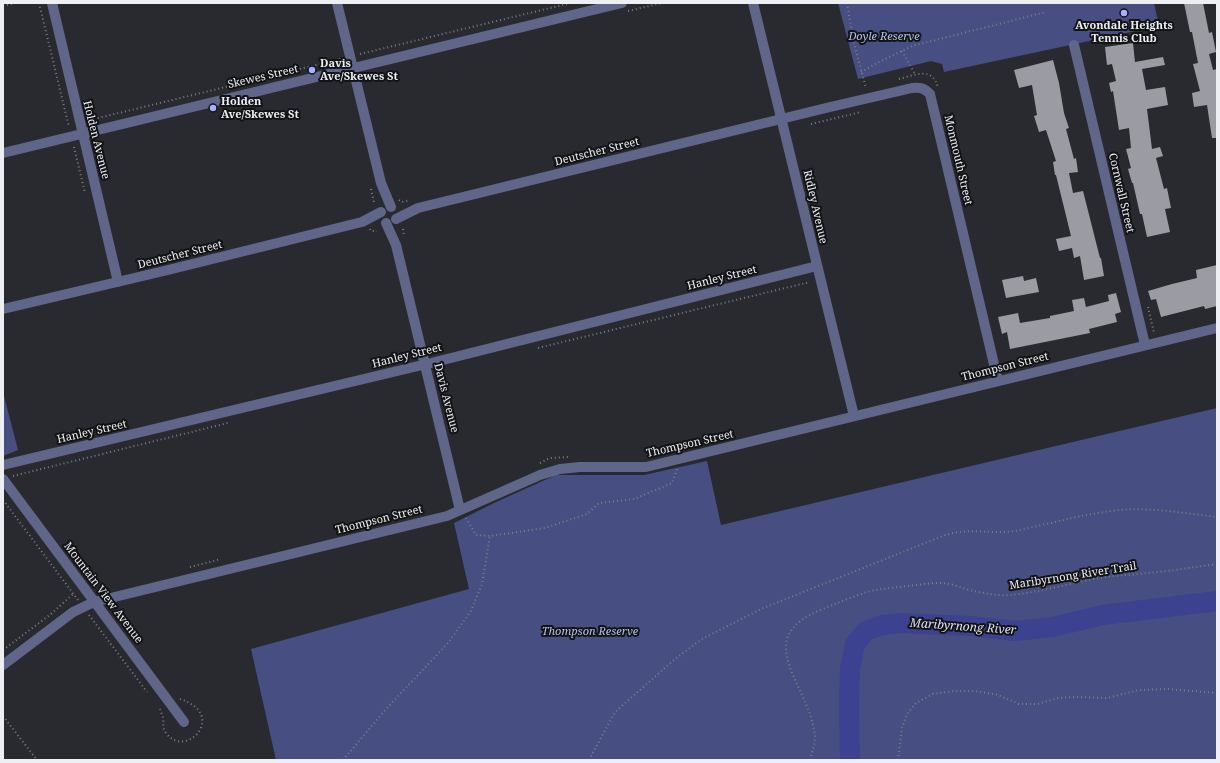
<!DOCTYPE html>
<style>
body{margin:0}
#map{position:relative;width:1220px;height:763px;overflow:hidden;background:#292a2f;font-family:"Noto Serif",serif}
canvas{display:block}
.frame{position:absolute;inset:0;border:4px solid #eeeff3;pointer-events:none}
</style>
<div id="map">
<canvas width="1220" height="763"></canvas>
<div class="frame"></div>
</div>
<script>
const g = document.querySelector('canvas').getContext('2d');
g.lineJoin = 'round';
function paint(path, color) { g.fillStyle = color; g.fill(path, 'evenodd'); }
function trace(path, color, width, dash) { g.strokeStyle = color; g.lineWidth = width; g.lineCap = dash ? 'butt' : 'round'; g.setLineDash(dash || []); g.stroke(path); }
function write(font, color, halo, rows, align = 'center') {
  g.font = font + ' "Noto Serif",serif'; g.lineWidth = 4; g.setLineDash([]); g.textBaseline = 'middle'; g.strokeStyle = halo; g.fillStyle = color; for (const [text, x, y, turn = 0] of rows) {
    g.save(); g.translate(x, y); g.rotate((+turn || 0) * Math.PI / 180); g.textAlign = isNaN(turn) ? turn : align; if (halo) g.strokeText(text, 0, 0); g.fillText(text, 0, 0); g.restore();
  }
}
paint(new Path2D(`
 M838 3H1154L1159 26 944 72 942 64 931 61 858 79Z
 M3 392 18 450 3 456Z
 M1217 408V760H276L251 649 469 589 454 523 494 503 556 475H644L707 461 721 525Z`), '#474e82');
trace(new Path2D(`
 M850 760 849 704 850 669 855 644 866 631 882 625 899 623 971 626 1015 631 1053 627 1103 615 1217 601`), '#3c428f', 20);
paint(new Path2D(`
 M1184 3H1203L1209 33 1212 32 1216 52 1209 54 1213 70 1217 69V138H1212L1207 105 1194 107 1192 93 1200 91 1193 64 1198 63 1192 32H1190Z
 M1133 43 1135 62 1163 57 1165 65 1142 69 1146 90 1165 87 1168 105 1147 109 1152 149 1160 147 1163 156 1156 158 1164 189 1167 188 1171 208 1165 209 1170 232 1147 237 1142 214H1140L1133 183H1132L1128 169 1131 168 1126 149 1131 148 1129 128 1119 130 1113 91 1111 92 1109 83 1116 81 1112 64 1107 65 1105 47Z
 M1053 60 1059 83 1064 113 1069 128 1066 129 1074 159 1076 158 1078 172 1069 173 1073 193 1083 191 1100 258H1101L1104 276 1084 280 1080 256 1074 258 1072 248 1059 251 1056 239 1071 236 1056 175H1055L1053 162 1056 161 1046 130 1039 132 1034 116 1037 115 1032 85 1019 88 1014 70Z
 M1217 265V306L1205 309 1204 306 1161 317 1156 299 1151 300 1148 291 1172 284 1197 278 1196 270Z
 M1023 276 1024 281 1036 278 1039 292 1006 298 1002 280Z
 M1116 293 1121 312 1115 314 1117 322 1089 329 1090 333 1010 349 1007 332 1002 334 998 317 1018 313 1020 323 1050 318V316L1074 311 1072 300 1084 298 1086 307 1109 301 1108 295Z`), '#9b9ca3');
trace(new Path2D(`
 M39 3 69 127
 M847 3 854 44 866 88
 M3 6 15 3
 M628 11 662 3
 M902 51 915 74
 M360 54 571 3
 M861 72 877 63 912 46 1046 12
 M899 79C915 75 933 66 938 88
 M90 120 341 59
 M811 124 861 112
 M74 147 85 193
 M371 189 374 202
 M399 200 402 202 410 200
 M370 229 371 231H377
 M403 229 404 236
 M1148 307 1154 333
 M538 348 810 282
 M540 463 550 458 568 457
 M13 476 228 423
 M3 500 78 600
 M466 518 476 535 490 536 545 528 587 514 599 503 634 499 672 483 677 469
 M190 567 221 559
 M89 615 147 692
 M3 650 51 614 73 594
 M160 709C161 711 162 715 163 718 164 723 162 728 166 733 185 760 229 715 180 699
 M3 716 37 760
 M343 760 387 708 448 643 471 611 482 584 490 536
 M589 760 615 712 675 659 702 639 761 609 940 537C968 526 988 535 1015 531 1027 529 1039 525 1051 523 1071 518 1090 514 1111 511 1146 506 1182 513 1217 517
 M810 760C812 752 815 745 815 737 814 725 810 713 805 702 798 684 780 656 788 636 797 617 819 611 837 603 848 599 859 594 871 591 883 588 895 588 907 586 918 585 929 583 940 583 950 583 960 587 969 590 983 593 997 596 1011 595 1041 592 1070 583 1100 578 1116 575 1132 575 1148 573 1171 571 1194 567 1217 564
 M898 760 902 728 907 714 916 703 933 694 955 691H975L998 695 1019 704H1038L1058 698 1076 697 1107 698 1139 690 1168 689 1217 693`), '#7d7e83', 2, [1, 3]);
trace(new Path2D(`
 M52 3 118 282
 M337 3 381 183 391 207
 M753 3 854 416
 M1074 45 1145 345
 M3 153 622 3
 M396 219 418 208 826 108 912 88C920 87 924 88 930 94L998 381
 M386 223 396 245 460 510
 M3 309 168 270 362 222 381 212
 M3 465 435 362 817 266
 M3 479 184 722
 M3 665 73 612 94 602 447 516 540 475 560 469 580 467H646L1217 328`), '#5f6689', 10);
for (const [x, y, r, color] of [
 [1124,13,4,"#a4b1fc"],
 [312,70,4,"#a4b1fc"],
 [213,108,4,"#a4b1fc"]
]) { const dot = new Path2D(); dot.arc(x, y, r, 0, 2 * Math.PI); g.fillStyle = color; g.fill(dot); trace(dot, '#121315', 1.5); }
write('bold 11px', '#eeeff3', '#121315', [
 ["Avondale Heights",1124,26,"center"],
 ["Tennis Club",1124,39,"center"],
 ["Davis",320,64],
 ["Ave/Skewes St",320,77],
 ["Holden",221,102],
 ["Ave/Skewes St",221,115]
], 'left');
write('italic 11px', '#b9c2ee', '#121315', [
 ["Doyle Reserve",884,37],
 ["Thompson Reserve",590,632]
]);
write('11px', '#eeeff3', '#121315', [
 ["Skewes Street",263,77,-13],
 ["Holden Avenue",96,140,76],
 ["Deutscher Street",597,152,-14],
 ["Monmouth Street",958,160,77],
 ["Cornwall Street",1121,193,77],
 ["Ridley Avenue",815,207,77],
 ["Deutscher Street",180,255,-14],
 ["Hanley Street",722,278,-14],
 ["Hanley Street",407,356,-14],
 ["Thompson Street",1005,367,-14],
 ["Davis Avenue",446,398,76],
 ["Hanley Street",92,432,-13],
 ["Thompson Street",690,444,-13],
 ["Thompson Street",379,520,-14],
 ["Maribyrnong River Trail",1073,576,-9],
 ["Mountain View Avenue",103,593,53]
]);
write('italic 12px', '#dce1f8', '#121315', [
 ["Maribyrnong River",963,627,4]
]);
</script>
